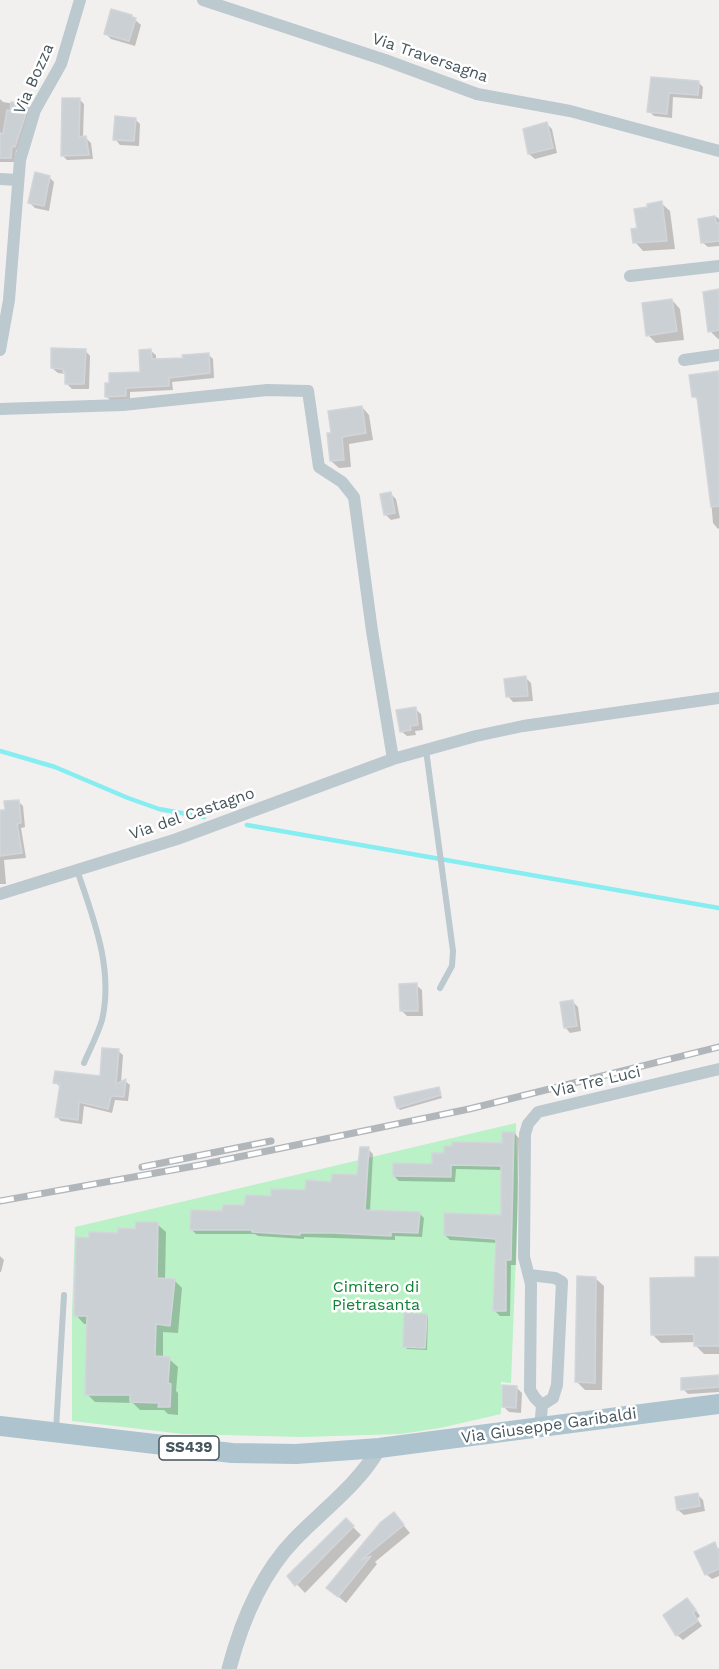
<!DOCTYPE html>
<style>
body{margin:0}
canvas{display:block;background:#f2efef}
</style>
<canvas width="719" height="1669"></canvas>
<script>
const g = document.querySelector('canvas').getContext('2d');
g.lineJoin = 'round';
function paint(path, color) { g.fillStyle = color; g.fill(path, 'evenodd'); }
function trace(path, color, width, dash) { g.strokeStyle = color; g.lineWidth = width; g.lineCap = dash ? 'butt' : 'round'; g.setLineDash(dash || []); g.stroke(path); }
function write(font, color, halo, rows, align = 'center') {
  g.font = font + ' "Work Sans",sans-serif'; g.lineWidth = 5; g.setLineDash([]); g.textBaseline = 'middle'; g.strokeStyle = halo; g.fillStyle = color; for (const [text, x, y, turn = 0] of rows) {
    g.save(); g.translate(x, y); g.rotate((+turn || 0) * Math.PI / 180); g.textAlign = isNaN(turn) ? turn : align; if (halo) g.strokeText(text, 0, 0); g.fillText(text, 0, 0); g.restore();
  }
}
paint(new Path2D(`
 M516 1123 518 1202 511 1383 501 1382V1414L440 1428 401 1434 302 1437 183 1434 72 1421V1312L75 1227Z`), '#bbf1c7');
paint(new Path2D(`
 M131 16 141 25 135 46 111 39 106 34Z
 M652 78 699 83 703 87 702 99 673 97 672 118 654 116 649 111Z
 M0 99 3 102 28 106 33 110 20 151 16 150 15 162H0Z
 M79 99 84 104 83 138H86L91 143 93 159 67 160 62 155Z
 M135 119 140 124 139 146 120 145 115 139Z
 M547 124 552 129 557 153 535 159 529 154Z
 M49 177 54 182 49 211 35 208 30 203Z
 M661 203 670 211 675 249 643 251 635 242 639 229 649 209Z
 M717 217 719 219V246L708 247 702 242 699 220Z
 M719 291V339H718L710 331Z
 M672 300 680 309 684 340 656 343 648 335Z
 M85 350 90 356 89 389H72L66 383V374L58 373 52 368Z
 M151 351 156 355V360H184L209 355 213 359 214 378 172 382 173 390 130 392V400L111 401 107 397 141 374Z
 M719 374V528L718 529 713 523 706 443 699 402 694 396Z
 M362 407 369 415 373 440 349 444 351 467 339 468 331 461 333 434Z
 M391 494 396 499 400 518 391 520 385 514Z
 M525 677 531 683 533 701 513 702 508 696Z
 M415 709 421 714 423 730 415 731 416 735 407 736 401 731Z
 M18 801 23 806 25 827 21 828 26 858 4 860 6 884H0V814Z
 M416 985 422 990 423 1016H407L402 1011Z
 M572 1001 578 1007 581 1031 570 1033 565 1027Z
 M118 1051 123 1055 121 1083 125 1081 130 1085 128 1101 115 1100 112 1113 84 1106 82 1124 61 1121 56 1116 60 1087 55 1082 101 1078Z
 M438 1089 442 1098 400 1110 398 1108 396 1098Z
 M514 1133 519 1138 516 1265H511L510 1316H500L495 1311 497 1243 450 1240 445 1235 502 1216V1170L456 1169 455 1182 399 1181 394 1176 433 1165 445 1154 503 1144Z
 M368 1149 373 1154 370 1211 419 1213 424 1218 422 1237 395 1236V1240L304 1237V1239L258 1236 255 1234H196L191 1229 224 1212 272 1198 306 1192 358 1176Z
 M157 1224 166 1232 165 1280H174L182 1288 178 1333 163 1332V1358L169 1359 178 1367 176 1391 178 1393V1415L168 1414 164 1410H140L133 1403 95 1402 87 1394 89 1324H84L76 1315 90 1239 137 1231Z
 M0 1256 4 1260 1 1272H0Z
 M719 1259V1354H704L696 1346V1342L661 1343 652 1334 696 1279Z
 M595 1278 604 1286 602 1390H585L577 1382Z
 M426 1315 428 1317 427 1350 407 1349 405 1346Z
 M719 1377V1392L688 1394 683 1389Z
 M516 1387 522 1393 521 1413 509 1412 504 1407Z
 M697 1494 703 1500 705 1511 684 1515 678 1510Z
 M394 1514 410 1533 375 1562 377 1564 346 1603 328 1588Z
 M346 1520 361 1535 305 1593 289 1576Z
 M714 1544 719 1549V1576L712 1579 706 1574Z
 M692 1605 700 1616 697 1619 702 1626 683 1640 677 1635Z`), '#0003');
trace(new Path2D(`
 M0 751 55 767 128 798 159 809 204 817
 M247 825 719 908`), '#86edf0', 4.5);
const building = new Path2D(`
 M111 9 132 15V17L136 18 129 41 104 34Z
 M651 77 699 81 698 95 669 93 667 114 647 112Z
 M62 98H80L79 137 86 136 89 155 61 156Z
 M11 102 29 104 15 147 12 146 11 158H0V133L3 134 7 110 10 111Z
 M115 116 136 118 134 141 113 140Z
 M547 122 553 148 528 154 523 129Z
 M35 172 50 176 44 206 28 203Z
 M662 201 667 241 633 243 631 229 637 228 634 209 647 207V204Z
 M715 216 716 223H719V241L701 243 698 219Z
 M719 289V330L708 332 703 292Z
 M672 299 677 331 646 336 642 303Z
 M51 348 86 349 84 384H65V372L63 373V369L51 368Z
 M151 349 152 359 183 358 182 355 209 353 210 373 169 378V386L126 388V396L105 397V383H109V373L140 372 139 350Z
 M719 371V506L711 507 697 397H692L689 375Z
 M362 406 366 433 342 437 344 460 330 461 327 433H331L328 411Z
 M391 492 395 513 384 515 380 494Z
 M526 676 528 696 506 697 504 679Z
 M416 707 418 725 410 726 411 730 400 732 396 710Z
 M19 800 21 823 17 824 22 853 0 856V810H5L4 801Z
 M417 983 418 1011H400L399 984Z
 M573 1000 577 1026 564 1028 560 1002Z
 M102 1048 119 1049 116 1084 126 1079 124 1097 111 1096 108 1109 79 1102 78 1120 55 1117 60 1084 53 1083 55 1071 100 1076Z
 M439 1087 441 1095 397 1108 394 1097Z
 M502 1132H514L511 1260H506V1311H493L496 1239 444 1235V1213L501 1215V1166L451 1165V1177L393 1176V1163L432 1164V1153H444V1146H452V1142L502 1143Z
 M360 1147H369L365 1210 420 1212 418 1233 391 1232V1236L333 1233H300V1235L252 1232V1230H190L191 1210 222 1211 223 1205H244L246 1195 271 1196V1189L305 1190 306 1180 331 1182 332 1174 357 1175Z
 M136 1222H158L157 1278 175 1279 170 1326 156 1324 155 1356 170 1357 168 1383 171 1384 170 1407H158L159 1403 130 1402V1395H85L87 1316H74L76 1237 89 1238V1232L118 1233V1228L135 1229Z
 M695 1257H719V1346H694V1334L651 1335 650 1278 695 1277Z
 M577 1276 596 1277 595 1383 575 1382Z
 M404 1313 427 1314 425 1348 403 1347Z
 M719 1375V1387L681 1390V1378Z
 M502 1385 517 1386 516 1408 502 1407Z
 M698 1493 700 1506 677 1510 675 1497Z
 M394 1512 404 1525 361 1560 371 1556 338 1597 326 1588 381 1522Z
 M346 1518 354 1526 295 1586 287 1576Z
 M715 1542 719 1554V1569L705 1575 694 1552Z
 M687 1598 696 1610 693 1613 698 1621 676 1636 663 1615Z`);
paint(building, '#cbd0d4');
trace(building, '#d2d6db', 1.5);
trace(new Path2D(`
 M426 750 453 951 452 966 440 988
 M77 870C93 917 114 969 102 1020 98 1034 90 1049 84 1063
 M56 1430 64 1295`), '#bcc9cf', 6);
trace(new Path2D(`
 M203 0 385 60 477 94 570 111 719 151
 M0 179 18 180
 M630 276 719 266
 M0 350 9 300 20 160 35 110 61 64 80 0
 M684 360 719 355
 M0 409 123 405 267 390 308 391 319 467 342 482 354 497 372 631 393 759
 M0 894 177 839 393 759 476 736 523 726 719 698
 M529 1275 555 1278 562 1282 557 1385 553 1398 542 1405 541 1418 537 1429
 M542 1405 535 1398 530 1390 531 1284 524 1257 525 1134 528 1124 538 1112 719 1069`), '#bcc9cf', 12);
trace(new Path2D(`
 M229 1669C241 1623 261 1574 295 1539 323 1510 359 1484 379 1448`), '#bcc9cf', 15);
trace(new Path2D(`
 M0 1426 232 1453 296 1454 379 1448 719 1404`), '#adc4cf', 20);
const rail = new Path2D(`
 M142 1167 271 1141
 M0 1201 200 1165 469 1109 719 1047`);
trace(rail, '#b1b6ba', 7);
trace(rail, '#fff', 4.5, [14]);
for (const [x, y, w] of [
 [189,1448,60]
]) { const box = new Path2D(); box.roundRect(x - w / 2, y - 12, w, 24, 4.5); g.fillStyle = '#fff'; g.fill(box); trace(box, '#46565d', 1.5); }
write('bold 15px', '#46565d', null, [
 ["SS439",189,1448]
]);
write('16px', '#46565d', '#fff', [
 ["Via Traversagna",430,58,19],
 ["Via Bozza",34,79,-66],
 ["Via del Castagno",192,814,-19],
 ["Via Tre Luci",596,1082,-13],
 ["Via Giuseppe Garibaldi",549,1426,-8]
]);
write('16px', '#128337', '#fff', [
 ["Cimitero di",376,1287],
 ["Pietrasanta",376,1305]
]);
</script>
